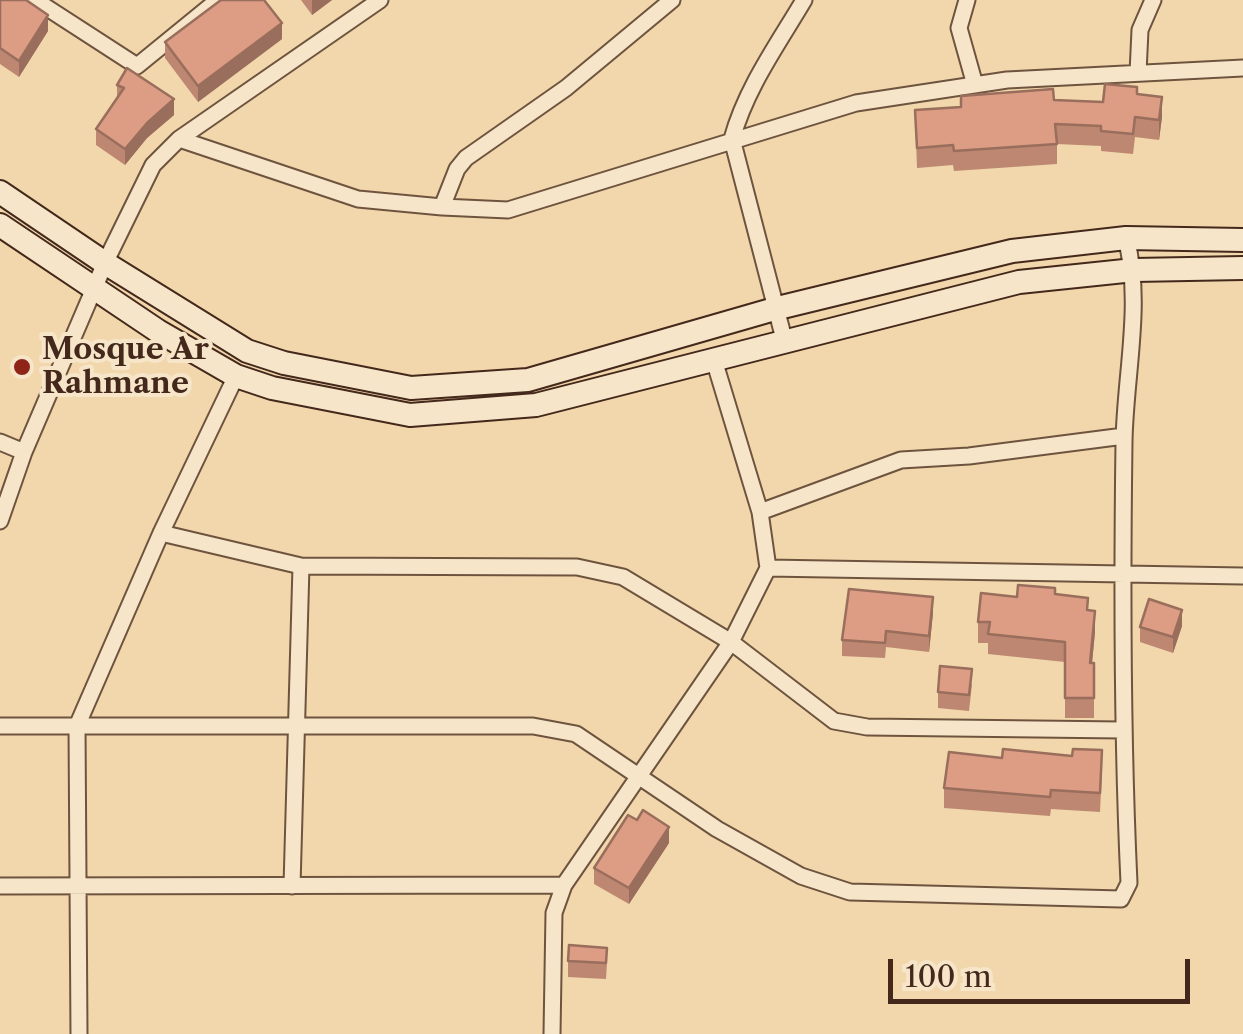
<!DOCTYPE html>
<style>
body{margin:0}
#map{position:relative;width:1243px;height:1034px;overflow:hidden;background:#f1d7ab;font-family:"Libre Caslon Text",serif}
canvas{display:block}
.scale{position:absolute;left:888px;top:959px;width:302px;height:45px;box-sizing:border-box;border:5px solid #43281b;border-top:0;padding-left:12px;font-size:30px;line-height:35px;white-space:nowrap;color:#43281b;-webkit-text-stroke:8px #f6e5c8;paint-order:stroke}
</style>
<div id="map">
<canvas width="1243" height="1034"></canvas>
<div class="scale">100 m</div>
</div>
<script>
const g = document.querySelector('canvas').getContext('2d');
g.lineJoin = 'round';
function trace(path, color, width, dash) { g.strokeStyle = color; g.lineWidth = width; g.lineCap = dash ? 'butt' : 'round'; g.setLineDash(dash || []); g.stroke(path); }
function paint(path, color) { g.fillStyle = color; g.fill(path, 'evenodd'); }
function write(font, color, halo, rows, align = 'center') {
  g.font = font + ' "Libre Caslon Text",serif'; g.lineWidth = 8; g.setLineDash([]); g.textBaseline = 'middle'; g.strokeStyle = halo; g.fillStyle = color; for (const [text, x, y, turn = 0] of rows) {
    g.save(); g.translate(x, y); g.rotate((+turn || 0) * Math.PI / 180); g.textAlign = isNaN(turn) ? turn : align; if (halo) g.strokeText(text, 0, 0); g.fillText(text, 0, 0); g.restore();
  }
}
const street = new Path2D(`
 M35 0 137 66 218 0
 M967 0 959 28 975 85
 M1138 73 1140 30 1153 0
 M179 139 358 199 442 207 508 210 856 103 1007 80 1243 68
 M442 207 457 169 466 158 566 88 672 0
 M784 339 732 139C746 88 778 44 804 0
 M0 442 24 452
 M760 512 901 460 969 456 1124 436
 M0 521 24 452 105 263 153 165 179 139 380 0
 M161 533 301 566 577 567 623 577 731 642 834 721 867 727 1122 730
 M768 568 1243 576
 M0 726H533L576 734 717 829 801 876 850 892 1121 899 1129 883C1122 736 1122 590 1124 442 1125 375 1143 303 1126 238
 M0 886 564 885
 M292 886 301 566
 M79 1034 77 726 161 533 236 376
 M552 1034 554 913 564 885 731 642 768 568 760 512 714 360`);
const secondary = new Path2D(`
 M0 192 105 263 247 351 284 363 411 388 528 380 778 308 1012 251 1126 238 1243 240
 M0 225 158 331 236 376 272 388 410 415 536 405 1019 282 1134 270 1243 268`);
trace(street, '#6e543f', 19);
trace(secondary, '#43281b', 26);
trace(street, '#f6e5c8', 15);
trace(secondary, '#f6e5c8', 22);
paint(new Path2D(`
 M0 0 48 31 19 77 0 64Z
 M301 0H332L312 15Z
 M282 39 198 102 165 58V42Z
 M117 85 174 115 147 138 125 165 96 145V129L117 98Z
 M1137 94 1162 117 1159 140 1135 137 1133 154 1101 151V146L1057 144V164L954 171 953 165 917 168 915 110 1054 100 1103 102Z
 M1055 594 1088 610 1095 632 1092 663H1094V718H1065V662L988 654V643H978V622L1017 597Z
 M933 613 929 652 886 647 885 658 842 656V640Z
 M1182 626 1173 653 1140 642V627Z
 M972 684 969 711 938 708V692Z
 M1102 770 1100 812 1051 809 1050 816 944 808V788Z
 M669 843 629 904 594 884V868Z
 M568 961 607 963 606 979 568 977Z`), '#bd8772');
paint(new Path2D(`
 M312 0H332L312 15Z
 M48 15V31L19 77V61Z
 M282 23V39L198 102V86Z
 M1162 97V117L1159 140V120Z
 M174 99V115L147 138 125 165V149L147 123Z
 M933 597V613L929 652V636Z
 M1182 610V626L1173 653V637Z
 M1095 611V632L1090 684V663Z
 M669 827V843L629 904V888Z`), '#9a6e5c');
const building = new Path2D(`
 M0 0H26L48 15 19 61 0 48Z
 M221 0H264L282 23 198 86 165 42Z
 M127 68 174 99 147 123 125 149 96 129 124 88 117 85Z
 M1105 84 1137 87V94L1162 97 1159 120 1135 117 1133 134 1101 131V126L1055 124 1057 144 954 151 953 145 917 148 915 110 961 107V96L1053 89 1054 100 1103 102Z
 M1018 585 1055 588V594L1088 598 1087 610 1095 611 1090 663H1094V698H1065V642L988 634 990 622H978L981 593 1017 597Z
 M849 589 933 597 929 636 886 631 885 643 842 640Z
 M1149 599 1182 610 1173 637 1140 627Z
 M940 666 972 669 969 695 938 692Z
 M1003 749 1072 756 1073 749 1102 750 1100 793 1051 790 1050 797 944 788 949 752 1002 758Z
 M643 810 669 827 629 888 594 868 628 815 637 820Z
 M569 945 607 948 606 963 568 961Z`);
paint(building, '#dc9d84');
trace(building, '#9a6e5c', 2.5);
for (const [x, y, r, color] of [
 [22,367,10,"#8f2418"]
]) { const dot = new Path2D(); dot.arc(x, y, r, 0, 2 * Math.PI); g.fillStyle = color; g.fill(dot); trace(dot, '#f6e5c8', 4); }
write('bold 30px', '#43281b', '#f6e5c8', [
 ["Mosque Ar",42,350],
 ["Rahmane",42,384]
], 'left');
</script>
